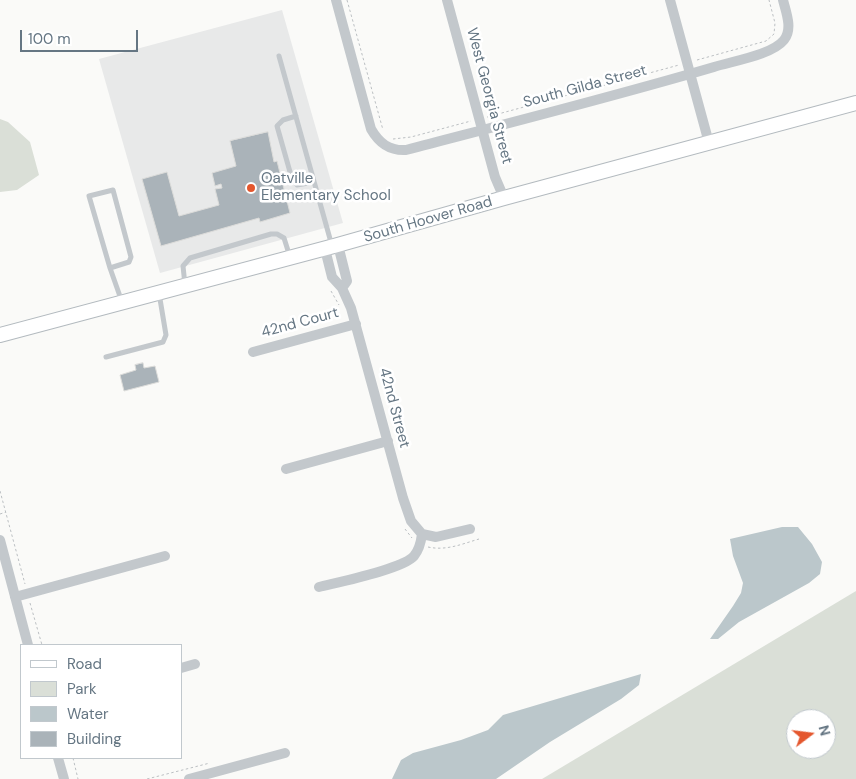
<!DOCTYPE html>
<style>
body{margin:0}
#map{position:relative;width:856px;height:779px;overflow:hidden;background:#fafaf8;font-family:"DM Sans",sans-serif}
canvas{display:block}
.legend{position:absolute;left:20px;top:644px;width:162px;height:115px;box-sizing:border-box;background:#fff;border:1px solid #c1c8cd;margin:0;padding:6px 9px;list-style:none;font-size:15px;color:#657683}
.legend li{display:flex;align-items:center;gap:10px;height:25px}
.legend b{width:25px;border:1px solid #c1c8cd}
.north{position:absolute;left:786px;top:709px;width:50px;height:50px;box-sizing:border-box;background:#fff;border:1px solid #c1c8cd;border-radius:50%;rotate:75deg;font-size:14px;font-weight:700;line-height:20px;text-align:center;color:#657683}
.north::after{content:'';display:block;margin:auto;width:18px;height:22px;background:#e4572e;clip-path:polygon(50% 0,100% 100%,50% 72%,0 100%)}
.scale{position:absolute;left:20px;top:30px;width:118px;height:22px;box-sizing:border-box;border:2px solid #657683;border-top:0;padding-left:6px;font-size:15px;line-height:18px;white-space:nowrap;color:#657683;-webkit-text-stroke:4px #fff;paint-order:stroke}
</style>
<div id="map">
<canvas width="856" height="779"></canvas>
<ul class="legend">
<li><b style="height:6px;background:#fff"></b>Road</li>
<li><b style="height:14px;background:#dadfd7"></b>Park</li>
<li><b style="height:14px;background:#bbc7cb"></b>Water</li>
<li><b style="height:14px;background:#aab3b9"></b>Building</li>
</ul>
<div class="north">N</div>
<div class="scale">100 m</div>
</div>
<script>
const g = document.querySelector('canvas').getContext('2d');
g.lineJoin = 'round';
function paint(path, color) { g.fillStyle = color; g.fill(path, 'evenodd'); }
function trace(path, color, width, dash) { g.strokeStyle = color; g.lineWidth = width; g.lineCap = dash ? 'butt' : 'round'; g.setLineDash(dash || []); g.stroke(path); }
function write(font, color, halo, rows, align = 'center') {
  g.font = font + ' "DM Sans",sans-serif'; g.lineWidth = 5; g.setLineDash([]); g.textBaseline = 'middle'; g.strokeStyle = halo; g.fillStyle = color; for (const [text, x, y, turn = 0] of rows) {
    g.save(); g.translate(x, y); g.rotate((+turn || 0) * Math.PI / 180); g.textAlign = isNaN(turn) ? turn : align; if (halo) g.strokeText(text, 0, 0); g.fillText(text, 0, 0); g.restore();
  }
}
paint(new Path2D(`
 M282 10 343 223 160 273 99 59Z`), '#e8e9e9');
paint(new Path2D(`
 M0 119 8 122 30 142 39 175 17 190 0 192Z
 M856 591V779H542ZM796 719H826V749H796Z`), '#dadfd7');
paint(new Path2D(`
 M782 527H798L812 544 822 562 820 574 809 583 739 622 718 639H710L733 606 741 593 743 583 733 556 730 539Z
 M641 674 639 685 621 699 550 742 496 779H392L401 760 413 753 461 740 488 730 503 715Z`), '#bbc7cb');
const building = new Path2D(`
 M268 132 274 162 277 161 285 193 287 192 290 201H287L290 213 260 222 259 218 161 246 142 179 167 172 179 216 219 205 215 189 222 188 221 184 215 186 212 173 236 166 230 141Z
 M143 363 144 368 155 366 159 382 124 391 120 375 136 370 135 365Z`);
paint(building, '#aab3b9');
trace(building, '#dcdcda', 1);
const secondary = new Path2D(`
 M0 335 334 246 504 198 856 103`);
trace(secondary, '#b3babf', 16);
trace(new Path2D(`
 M347 0 383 130
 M697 60 766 41 774 34 775 23 769 0
 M487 117 679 65
 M393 139 411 137 471 121
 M331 291 339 305
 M0 491 25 584
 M0 514 6 512
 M405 529 412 538
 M428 547C446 551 462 544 479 539
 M30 603 42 645
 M73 758 78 779
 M147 779 210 763`), '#bbbfc2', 1, [2.5, 2.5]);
trace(new Path2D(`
 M279 56 332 246
 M296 116 283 120 277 126 292 179 297 185 314 182
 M110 268 129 262 131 257 113 190 89 196 110 268 122 302
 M185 285 183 266 190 258 271 234H277L284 238 290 257
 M106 357 163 342 166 335 159 293`), '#c3c8cc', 5);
trace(new Path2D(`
 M336 0 371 129C379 143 389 151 406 150 509 123 612 97 714 67 733 61 772 55 784 40 793 29 786 12 783 0
 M447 0 495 177 504 198
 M670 0 709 143
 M325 249 332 277 342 288 347 281 338 245
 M342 288 351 308 403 498 411 521 422 534
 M253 352 356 324
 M286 469 388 441
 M422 534 436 537 470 529
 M0 540 28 645
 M319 587C339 582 403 569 414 556 419 550 421 542 422 534
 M15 597 165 556
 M181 668 195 664
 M58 758 64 779
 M189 779 285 753`), '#c3c8cc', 10);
trace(secondary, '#fff', 14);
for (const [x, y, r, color] of [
 [251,188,5,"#e4572e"]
]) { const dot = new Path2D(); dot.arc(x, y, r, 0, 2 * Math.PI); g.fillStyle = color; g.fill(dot); trace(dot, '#fff', 2); }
write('15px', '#657683', '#fff', [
 ["South Gilda Street",585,87,-15],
 ["West Georgia Street",489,96,75],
 ["South Hoover Road",428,220,-16],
 ["42nd Court",300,323,-15],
 ["42nd Street",394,408,75]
]);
write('15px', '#657683', '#fff', [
 ["Oatville",261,179],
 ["Elementary School",261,196]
], 'left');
</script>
